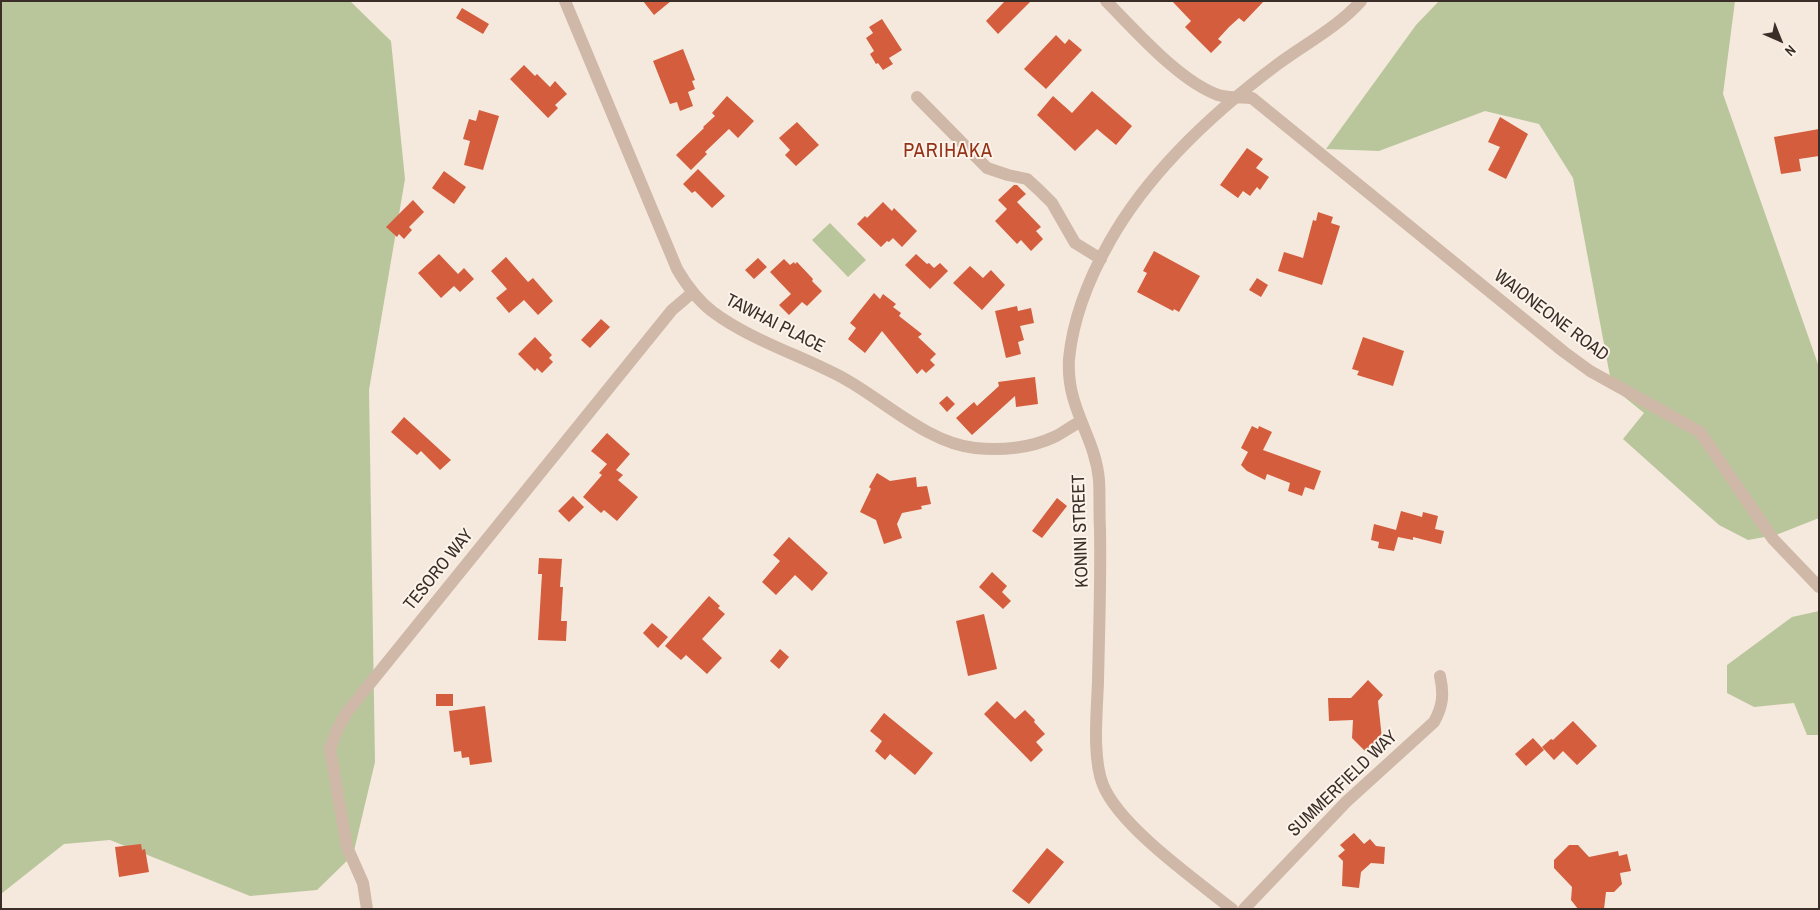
<!DOCTYPE html>
<style>
body{margin:0}
#map{position:relative;width:1820px;height:910px;overflow:hidden;background:#f5e9dd;font-family:"Archivo Narrow",sans-serif}
canvas{display:block}
.frame{position:absolute;inset:0;border:2px solid #3b2e28;pointer-events:none}
.north{position:absolute;left:1755px;top:15px;width:50px;height:50px;-webkit-text-stroke:4px #fcf3eb;paint-order:stroke;rotate:136deg;font-size:14px;font-weight:700;line-height:20px;text-align:center;color:#3b2e28}
.north::after{content:'';display:block;margin:auto;width:18px;height:22px;background:#3b2e28;clip-path:polygon(50% 0,100% 100%,50% 72%,0 100%)}
</style>
<div id="map">
<canvas width="1820" height="910"></canvas>
<div class="frame"></div>
<div class="north">N</div>
</div>
<script>
const g = document.querySelector('canvas').getContext('2d');
g.lineJoin = 'round';
function paint(path, color) { g.fillStyle = color; g.fill(path, 'evenodd'); }
function trace(path, color, width, dash) { g.strokeStyle = color; g.lineWidth = width; g.lineCap = dash ? 'butt' : 'round'; g.setLineDash(dash || []); g.stroke(path); }
function write(font, color, halo, rows, align = 'center') {
  g.font = font + ' "Archivo Narrow",sans-serif'; g.lineWidth = 4; g.setLineDash([]); g.textBaseline = 'middle'; g.strokeStyle = halo; g.fillStyle = color; for (const [text, x, y, turn = 0] of rows) {
    g.save(); g.translate(x, y); g.rotate((+turn || 0) * Math.PI / 180); g.textAlign = isNaN(turn) ? turn : align; if (halo) g.strokeText(text, 0, 0); g.fillText(text, 0, 0); g.restore();
  }
}
paint(new Path2D(`
 M1 1H350L391 41 405 179 369 390 375 762 353 855 317 890 250 896 110 840 64 844 1 894Z
 M1439 1H1735L1723 94 1819 367V518L1776 535 1748 540 1719 525 1623 439 1644 413 1612 387 1573 178 1539 124 1485 111 1379 151 1326 149 1416 25Z
 M830 223 866 260 848 277 812 240Z
 M1819 611V735H1807L1794 703 1754 707 1727 693V665L1792 617Z`), '#b9c69b');
paint(new Path2D(`
 M643 1H671L654 15Z
 M1003 1H1031L998 34 986 21 1004 2Z
 M1172 1H1264L1244 22 1239 18 1229 27 1218 39 1222 42 1211 53 1185 27 1191 21Z
 M462 8 489 24 483 34 456 18Z
 M882 19 902 50 889 58 893 64 883 70 878 63 876 64 870 54 874 51 866 38 873 33 869 27Z
 M1056 35 1065 44 1069 39 1082 50 1046 89 1024 69Z
 M683 49 695 80 692 81 695 89 688 92 693 106 680 111 677 102 670 104 653 61Z
 M524 65 535 76 537 74 550 87 555 81 567 94 555 105 558 108 548 118 510 79Z
 M1092 91 1132 126 1116 145 1097 129 1075 151 1037 115 1053 96 1072 113Z
 M727 96 754 121 738 138 729 129 705 152 707 154 691 170 676 155 704 128 703 127 715 116 712 113Z
 M479 110 499 116 483 170 464 165 470 141 463 139 469 119 476 121Z
 M1500 117 1528 134 1506 179 1488 170 1500 147 1488 142Z
 M797 122 819 145 796 166 785 155 790 150 779 138Z
 M1819 129V156L1799 159 1801 171 1781 174 1774 137Z
 M1247 148 1263 159 1256 168 1269 177 1260 190 1257 187 1250 196 1243 191 1238 198 1220 185Z
 M698 169 725 196 712 208 695 191 692 193 683 184Z
 M444 171 466 187 454 204 432 188Z
 M1014 185H1017L1026 194 1017 202 1041 227 1036 231 1043 239 1031 251 1021 240 1017 244 995 221 1007 209 998 200Z
 M413 200 424 212 409 227 412 230 404 239 399 234 397 237 386 227Z
 M883 202 892 211 894 208 917 231 902 247 893 238 889 242 887 241 881 247 857 224 865 216 867 218Z
 M1318 212 1333 217 1331 223 1340 226 1322 285 1278 271 1284 252 1303 258 1313 220 1316 221Z
 M1154 251 1200 276 1179 312 1174 309 1173 311 1137 292 1147 273 1143 271Z
 M439 254 458 274 464 268 474 279 460 292 454 286 441 298 418 273Z
 M916 254 927 264 929 263 934 268 940 263 948 271 930 289 905 265Z
 M506 257 528 282 533 278 553 301 538 315 524 300 509 313 496 298 507 289 491 271Z
 M758 258 767 267 754 279 745 270Z
 M784 259 790 265 794 262 795 264 797 262 813 279 812 281 822 291 807 306 802 302 789 315 779 305 791 294 770 272Z
 M970 266 983 278 991 270 1005 285 982 310 953 283Z
 M1257 278 1268 285 1261 297 1249 290Z
 M874 293 880 299 883 294 896 304 893 307 901 313 899 316 922 334 918 337 936 354 930 360 935 365 926 373 922 369 917 374 882 331 865 353 848 339 856 328 850 323Z
 M1017 306 1018 311 1031 308 1034 323 1020 326 1024 340 1018 342 1021 354 1006 358 995 311Z
 M601 319 610 327 590 348 581 340Z
 M535 337 552 355 549 358 553 362 542 373 537 368 535 371 518 354Z
 M1363 337 1404 351 1393 386 1357 375 1359 371 1352 369Z
 M1035 377 1038 404 1016 407 1015 396 972 435 956 418 974 402 977 406 999 386 998 382Z
 M947 396 955 404 947 412 939 403Z
 M404 417 451 460 440 470 421 451 417 455 391 432Z
 M1252 426 1258 429 1259 426 1272 432 1263 450 1321 471 1314 490 1305 487 1302 496 1288 491 1290 483 1267 474 1265 480 1247 471 1241 465 1248 452 1241 448Z
 M607 433 630 454 616 470 623 475 618 480 638 497 617 521 604 510 601 513 583 497 602 475 599 473 607 464 591 451Z
 M877 473 890 481 916 477 917 487 927 486 931 504 921 506 922 509 902 513 897 524 902 538 884 544 876 520 860 512 871 489 869 487Z
 M573 496 584 507 569 522 558 511Z
 M1057 498 1067 506 1042 538 1032 531Z
 M1401 511 1422 517 1423 512 1438 516 1435 529 1444 531 1441 544 1413 537V540L1398 537 1394 551 1378 548 1379 542 1371 540 1374 524 1396 530Z
 M789 537 828 573 812 591 795 575 776 595 762 582 780 561 773 555Z
 M539 558 562 559 560 587H563L561 621H567L566 641 538 640 542 574H538Z
 M992 572 1007 586 1002 592 1011 601 1003 609 979 587Z
 M709 596 720 606 718 608 725 614 702 639 722 658 707 674 686 655 681 660 665 646Z
 M984 614 997 669 968 676 956 621Z
 M652 623 668 637 658 648 643 633Z
 M780 649 789 657 779 669 770 661Z
 M1368 680 1383 695 1378 701 1382 739 1367 753 1352 738 1353 720 1329 721 1328 698H1351Z
 M436 694H453V706H436Z
 M997 701 1015 719 1025 710 1035 720 1034 722 1045 734 1036 742 1043 750 1031 762 984 714Z
 M485 706 492 762 470 765 469 757 462 758 461 751 454 752 449 711Z
 M884 713 933 753 915 775 890 754 885 760 875 751 882 741 870 731Z
 M1573 721 1597 746 1577 765 1563 751 1554 760 1542 747 1551 739 1553 740Z
 M1533 738 1544 750 1526 766 1515 754Z
 M1354 833 1364 844 1370 839 1376 846 1385 847 1384 864 1371 863 1361 872 1359 888 1342 886 1343 861 1338 856 1345 850 1340 845Z
 M141 844 142 850 145 849 149 872 119 877 115 847Z
 M1569 845H1578L1589 857 1618 851 1619 856 1627 854 1631 871 1620 873 1622 884 1614 892H1606L1604 909H1578L1571 900 1572 887 1554 868V860Z
 M1047 848 1064 862 1029 904 1012 891Z`), '#d35d3d');
trace(new Path2D(`
 M565 1 677 269C687 286 697 300 713 312 752 341 803 356 845 379 886 402 928 443 975 448 1001 451 1031 448 1054 437 1063 433 1071 426 1080 422
 M1106 1C1135 30 1179 81 1218 95 1228 98 1241 97 1252 98L1564 352 1590 371 1700 432 1773 539 1819 587
 M917 97 987 168 1008 175 1027 179 1040 191 1052 203 1075 243 1101 259
 M367 909 363 883 347 847 330 749 337 730 347 712 672 310 692 293
 M1232 909C1196 880 1120 827 1103 785 1092 758 1097 711 1098 682 1099 631 1101 580 1100 529 1099 513 1100 496 1099 480 1095 435 1066 409 1069 359 1073 317 1089 278 1110 241 1149 172 1215 111 1278 64 1305 44 1338 27 1361 1
 M1244 909 1346 802 1434 722C1443 706 1444 694 1440 676`), '#cfb8a7', 12);
write('18px', '#3b2e28', '#fcf3eb', [
 ["WAIONEONE ROAD",1551,316,37],
 ["TAWHAI PLACE",775,324,27],
 ["KONINI STREET",1081,531,-92],
 ["TESORO WAY",439,570,-51],
 ["SUMMERFIELD WAY",1343,784,-44]
]);
g.letterSpacing = '1px';
write('20px', '#943218', '#fcf3eb', [
 ["PARIHAKA",948,152]
]);
g.letterSpacing = '0px';
</script>
